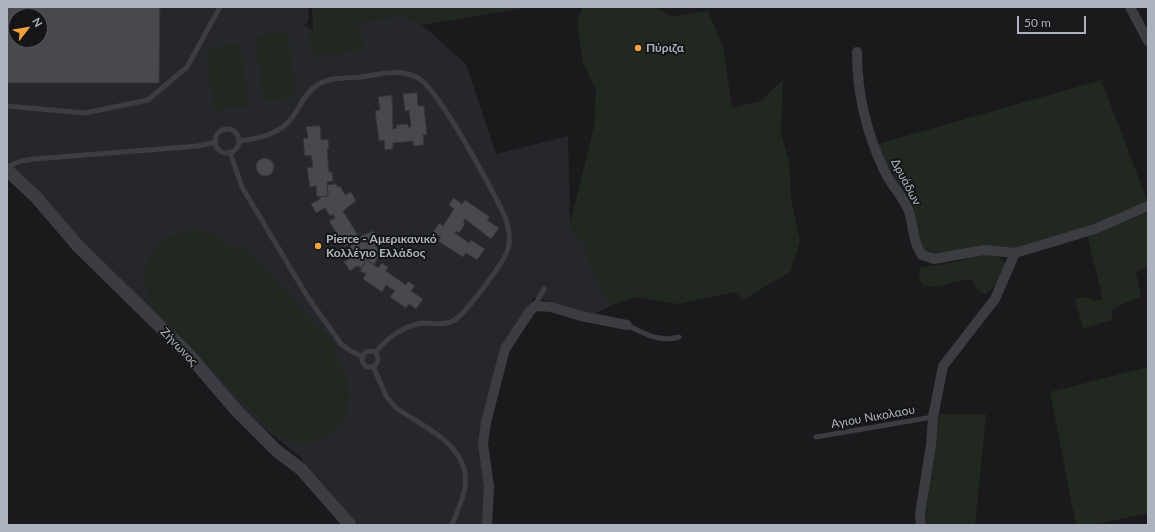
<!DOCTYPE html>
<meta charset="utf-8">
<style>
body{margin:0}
#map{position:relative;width:1155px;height:532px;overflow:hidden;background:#1a1a1d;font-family:Lato,sans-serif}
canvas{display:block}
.frame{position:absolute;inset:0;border:8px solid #adb3bc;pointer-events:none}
.north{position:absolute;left:8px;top:8px;width:40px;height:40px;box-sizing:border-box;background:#151518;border:1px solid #52545a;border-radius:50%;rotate:59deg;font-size:11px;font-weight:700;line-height:16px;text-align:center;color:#adb3bc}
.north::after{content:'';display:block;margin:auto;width:14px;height:18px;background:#f0a23f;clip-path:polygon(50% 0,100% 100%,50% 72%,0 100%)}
.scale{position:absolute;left:1017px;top:16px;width:69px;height:18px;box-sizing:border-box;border:2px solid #adb3bc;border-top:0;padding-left:5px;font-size:12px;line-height:14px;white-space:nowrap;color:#adb3bc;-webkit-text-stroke:3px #151518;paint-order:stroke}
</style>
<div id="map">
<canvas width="1155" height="532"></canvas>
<div class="frame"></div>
<div class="north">N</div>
<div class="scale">50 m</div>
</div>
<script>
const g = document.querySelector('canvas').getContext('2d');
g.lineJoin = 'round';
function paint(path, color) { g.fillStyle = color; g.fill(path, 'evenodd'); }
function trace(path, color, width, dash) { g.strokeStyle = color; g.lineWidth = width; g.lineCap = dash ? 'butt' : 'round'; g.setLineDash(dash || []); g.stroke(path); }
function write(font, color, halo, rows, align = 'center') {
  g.font = font + ' Lato,sans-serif'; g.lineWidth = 4; g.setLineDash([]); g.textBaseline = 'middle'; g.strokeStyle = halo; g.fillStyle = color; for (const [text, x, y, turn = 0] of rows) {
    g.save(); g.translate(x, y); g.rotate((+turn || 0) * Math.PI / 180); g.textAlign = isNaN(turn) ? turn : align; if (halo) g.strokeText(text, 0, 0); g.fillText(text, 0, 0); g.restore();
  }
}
paint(new Path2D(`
 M7 7H309L308 21 304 25 313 30 402 15 422 25 466 64 496 154 568 136 570 224 584 245 592 270 611 305 597 313H591L579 311 534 297 503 348 481 429 485 491 483 525H358L300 457 243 411 105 268 41 194 7 162ZM16 16H40V40H16Z`), '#26272a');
paint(new Path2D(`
 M312 7H531L422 25 402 15 324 28 358 22 363 49 313 58 308 31 313 30Z
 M583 7H657L670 17 708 11 723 47 732 108 760 101 783 80 781 133 789 161 791 198 800 241 791 271 743 300 735 292 678 304 636 297 611 305 592 270 584 245 570 224 594 127 596 90 583 63 577 21Z
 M287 32 296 96 264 101 255 36Z
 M239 43 249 106 214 110 206 50Z
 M1101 80 1148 202 1097 224 1014 249 936 256 923 252 909 201 883 158 878 144Z
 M1148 212V267L1136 272 1141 297 1118 306 1112 310V320L1083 328 1075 299 1088 297C1093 301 1097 302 1103 298L1087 235 1120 224Z
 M198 230 217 236 234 251 241 245 338 347 331 354C337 361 343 368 346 377 362 423 317 458 275 435L160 315C154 307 148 299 146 288 139 257 168 229 198 230Z
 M984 255C993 255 999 255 1005 263 1004 276 996 287 985 294L978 291 972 280C953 279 941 290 923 285L919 279 920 267 947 264Z
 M1148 367V513L1092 525H1076L1050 392Z
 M939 414H986L975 525H926L927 504Z`), '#202820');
const building = new Path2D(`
 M7 7H160L159 83H7ZM16 16H40V40H16Z
 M417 93 418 106H424L427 135H423L424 145 413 146V141L393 143V149L385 150 384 140 379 141 375 111 380 110 378 97 392 95 393 129 397 128 396 125 408 124V127H411L409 110 405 111 403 94Z
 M320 126 321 140 328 139 329 149H327L329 172H332L333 181 327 182 328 196 317 197 316 186 310 187 307 168 313 167 311 155 305 156 303 139 308 138 306 127Z
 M256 167a9 9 0 1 1 18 0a9 9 0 1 1-18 0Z
 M336 184 338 187 340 186 345 195 351 192 356 201 343 211 359 237 373 231 379 240 374 243 379 251 377 252 379 256 374 265 367 260 361 268 357 266 350 271 344 262 352 257 347 249 351 246 349 244 345 247 329 221 335 218 333 214 330 216 325 208 316 213 311 204 320 199V197L328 196 327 185Z
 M454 198 462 204 465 200 490 217 487 220 499 228 491 239 465 219 463 222 465 224 459 233 456 231 455 233 469 243 471 240 485 249 477 260 466 253 463 257 438 241 441 237 433 232 439 223 443 226 454 209 449 205Z
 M367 260 378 268 382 263 388 267 386 271 406 285 408 281 415 286 411 291 423 299 416 309 409 304 406 308 390 297 395 291 386 285 382 292 363 279 366 274 360 271Z`);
paint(building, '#47494d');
trace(building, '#343539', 1);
trace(new Path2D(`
 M7 106 85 113 148 100 187 67 220 7
 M215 141a12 12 0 1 1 24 0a12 12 0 1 1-24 0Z
 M239 141C257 139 280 134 291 119 300 108 304 94 317 85 329 77 347 78 361 77 380 74 400 68 418 78 439 89 494 193 506 219 509 229 511 239 508 249 505 261 464 316 453 321 444 326 433 323 423 323 404 325 386 339 375 353
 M230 152 242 187 307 296 341 344 349 350 363 357
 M7 167 21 161 34 159 198 146 216 142
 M535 305 544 289
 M627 325C644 333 659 343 679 337
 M362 359a8 8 0 1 1 16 0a8 8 0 1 1-16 0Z
 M373 366 386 396 396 408C424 427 471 446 465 487 463 499 457 513 452 525
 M816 437 933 417`), '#3b3d42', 5);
trace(new Path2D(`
 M1130 7 1148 41
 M857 52C857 92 867 134 884 170 890 184 902 195 908 209 914 224 912 242 922 255L934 259 984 250 1015 253
 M487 525 489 486 483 444 486 422 505 349 530 311 535 306 551 307 581 316 627 325
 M921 525 920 514 931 445 933 417 943 366 995 299 1015 253 1095 229 1148 206`), '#3b3d42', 10);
trace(new Path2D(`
 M7 170 36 197 78 246 188 354 236 410 277 451 301 469 350 525`), '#3b3d42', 13);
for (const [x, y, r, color] of [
 [638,48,4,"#f0a23f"],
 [318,246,4,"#f0a23f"]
]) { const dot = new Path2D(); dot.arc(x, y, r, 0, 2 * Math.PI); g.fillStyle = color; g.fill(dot); trace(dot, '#151518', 1.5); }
write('bold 12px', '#adb3bc', '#151518', [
 ["Πύριζα",646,48],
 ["Pierce - Αμερικανικό",326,239],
 ["Κολλέγιο Ελλάδος",326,253]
], 'left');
write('12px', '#adb3bc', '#151518', [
 ["Δρυάδων",906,182,62],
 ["Ζήνωνος",179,347,46],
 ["Αγιου Νικολαου",873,417,-10]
]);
</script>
